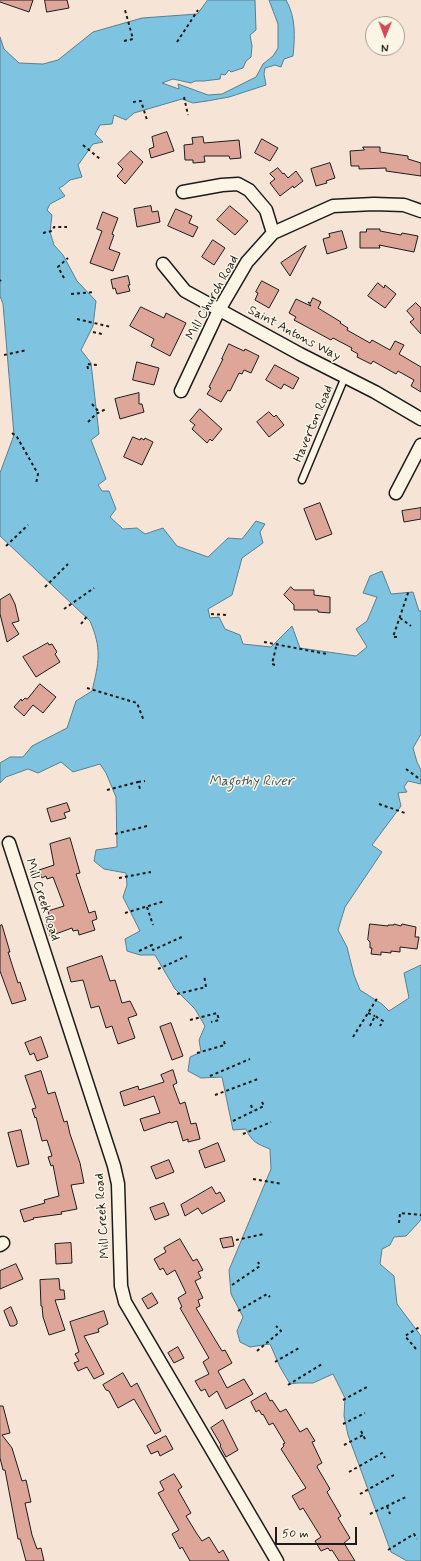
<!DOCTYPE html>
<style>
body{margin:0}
#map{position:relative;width:421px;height:1561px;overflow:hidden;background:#f6e5d6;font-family:Mynerve,sans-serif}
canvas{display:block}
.north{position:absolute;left:365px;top:16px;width:40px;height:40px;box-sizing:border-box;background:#fcf5e5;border:1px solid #a29e95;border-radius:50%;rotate:181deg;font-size:11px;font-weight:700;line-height:16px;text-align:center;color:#1c1c1c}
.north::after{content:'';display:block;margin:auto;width:14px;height:18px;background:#d1495b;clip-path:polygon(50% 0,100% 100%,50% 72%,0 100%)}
.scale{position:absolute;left:275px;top:1527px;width:82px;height:18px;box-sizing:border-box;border:2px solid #1c1c1c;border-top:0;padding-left:5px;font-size:12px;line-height:14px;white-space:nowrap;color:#1c1c1c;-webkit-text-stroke:3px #fcf5e5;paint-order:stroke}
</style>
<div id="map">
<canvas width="421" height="1561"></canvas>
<div class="north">N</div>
<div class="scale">50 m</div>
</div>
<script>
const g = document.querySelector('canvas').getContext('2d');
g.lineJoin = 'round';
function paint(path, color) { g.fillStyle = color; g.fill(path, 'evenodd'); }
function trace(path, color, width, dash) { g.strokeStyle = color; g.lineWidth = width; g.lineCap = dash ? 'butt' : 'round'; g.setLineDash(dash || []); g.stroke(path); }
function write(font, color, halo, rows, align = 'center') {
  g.font = font + ' Mynerve,sans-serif'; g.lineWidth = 3; g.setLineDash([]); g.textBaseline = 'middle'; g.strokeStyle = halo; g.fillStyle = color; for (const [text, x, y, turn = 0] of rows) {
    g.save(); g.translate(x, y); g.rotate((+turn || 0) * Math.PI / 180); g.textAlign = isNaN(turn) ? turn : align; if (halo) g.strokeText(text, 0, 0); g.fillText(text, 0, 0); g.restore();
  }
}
const water = new Path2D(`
 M208 0H255L256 30 250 35 252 46 251 57 246 61 243 68 231 72 229 70 225 75 221 74 220 79 204 81H195L191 83 173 79 162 83 179 89 178 84 208 95 222 94 256 77 263 64 273 56 278 48V24L269 0H286C296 17 295 37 293 56L284 59 281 67 275 65 265 68 264 74 266 85 229 97 207 101 193 103 182 99 134 113 126 120 114 115 112 124 100 125 95 134 103 142 93 144 78 165 82 177 70 180 63 186 59 188 65 196 50 204 47 210 52 215 50 232 54 245 63 255 77 281 96 301 93 326 81 350 91 363 99 434 91 440 106 479 98 485 102 491H109L116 509 110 517 123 529 137 528 145 534 163 528 177 546 208 557 228 538 242 539 256 521 265 524 260 532 263 543 242 558 232 595 208 609 210 618 219 617 225 629 240 635 243 644 271 647 292 626 300 648 356 656 367 647 356 629 367 621 377 597 363 593 370 576 382 571 391 594 413 592 419 611H421V734L413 748 417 762 421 770V784L408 781 404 787 407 792 398 793 401 806 372 845 382 852 345 907 338 930 347 947 354 975 360 990 382 1004 389 1011 409 998 404 973 421 965V1220L406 1236 394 1237 390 1245 382 1249 380 1264 394 1276 397 1304 421 1336V1561H407L391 1552 348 1435 344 1416 345 1398 333 1374 313 1383H298L290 1384 280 1367 270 1344 250 1347 240 1342 237 1331 243 1317 231 1294 229 1270 271 1169 270 1149C257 1144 252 1142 246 1129L233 1130 222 1077 201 1078 188 1071 190 1057 201 1052 199 1040 205 1026 195 1009 175 989 155 955H140L127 951 125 939 140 931 123 897 127 885 126 873 104 869 94 861 96 850 117 847 116 797 106 773 100 764 73 772 61 762 38 773 28 769 6 777 0 783V763L10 757H23L32 746 67 728 76 701 92 691C99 662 102 649 90 621L0 536V473L14 435 3 304 0 296V37L4 49 19 63 43 64 58 60 93 32 142 18 197 14Z`);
paint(water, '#7ec3df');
trace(water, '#578091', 1);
const building = new Path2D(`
 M0 0H33L29 12 0 2Z
 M45 0H67L69 8 47 12Z
 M167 132 174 151 151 158 149 149 154 147 152 137Z
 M203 137 204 143 239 140 241 158 230 159 229 156H204L205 162 193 163V160H185L184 145 193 144 192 138Z
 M262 139 278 148 270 161 255 153Z
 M363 147H380V152L408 156V159L421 163V176L386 171V168L359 169V166H351L350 151 364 150Z
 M131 151 143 162 125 184 117 176 123 169 118 164Z
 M330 163 335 178 326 181 327 183 316 186 311 169Z
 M278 168 283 174 284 173 288 178 296 171 303 181 294 188 293 186 280 196 270 183 275 179 270 174Z
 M151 206 152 212 158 211 160 222 137 227 134 209Z
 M230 206 248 221 235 235 217 220Z
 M176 209 192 216 189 223 198 227 193 237 168 226Z
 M103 212 118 218 112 234 114 235 109 249 120 253 113 271 90 263 102 231 97 229Z
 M367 229H380V231L401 235 402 233 418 236 414 252 379 245 380 248H360V232H366Z
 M342 231 347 248 327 254 323 239 330 237 329 234Z
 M213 240 225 248 214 265 202 257Z
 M306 246 290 276 281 263Z
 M128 276 130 285H128L130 291 117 294 115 288 113 289 111 280Z
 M262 281 279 290 269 308 255 300 258 293 256 292Z
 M378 283 384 288 385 285 396 294 385 308 368 296Z
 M313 298 321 302 318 308 341 322 340 323 348 328 347 330 370 343 372 340 390 350 395 341 404 345 399 354 421 367V392L411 386 414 380 398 371 396 374 373 361 371 364 357 357 358 354 351 350 352 348 333 338 331 340 294 320 296 317 289 313 296 299 311 306 308 302 310 303Z
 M416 303 421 308V334L410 322 414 319 407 311Z
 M141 307 164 318 166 313 186 323 170 356 151 346 154 339 130 326Z
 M229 344 244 351 245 349 259 356 251 373 244 370 242 374 239 373 230 391 228 390 221 402 207 394 211 388 209 387 223 359H222Z
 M137 362 159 368 154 385 133 380Z
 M275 365 299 378 293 389 284 384 281 389 266 380Z
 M139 393V404H142L144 412 120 419 115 399Z
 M200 409 222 429 212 441 210 439 207 443 192 429 195 425 190 421Z
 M269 412 274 417 276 415 284 425 269 437 257 422Z
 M133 437 140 440 141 438 144 440 145 438 153 442 142 465 124 457Z
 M320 503 332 534 316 540 304 509Z
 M421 508V519L404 522 402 511Z
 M291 587 294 590H314V595L330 597V613L318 612V610H294V605L284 595Z
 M10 594 15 604 19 621 12 623 19 634 7 642 0 614V600Z
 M48 643 49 645 52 644 57 652 55 654 60 662 36 677 23 657Z
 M40 684 56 697 43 713 33 705 24 716 14 707 21 699 22 701 25 698 27 699Z
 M67 803 70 811 64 813 66 818 51 822 47 809Z
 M70 838 80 873 76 874 89 913 95 911 97 919 92 921 95 930 79 935 78 930 73 931 72 928 50 936 46 924 51 922 48 911 64 906 53 877 47 879 46 876 42 878 39 870 54 865 50 844Z
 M370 924 388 926V925H394V924L401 926 402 924 416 927 415 937H419L417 949 400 947V952L391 951V953L381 952V955L371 954 372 948H370V942L368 940Z
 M2 925 10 952H8L18 983 20 982 26 1000 12 1004 0 971V926Z
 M102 956 110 981 115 980 122 1003 130 1001 137 1015 128 1018 135 1038 118 1044 112 1026 106 1028 99 1006 91 1008 83 980 71 982 67 968Z
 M171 1023 183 1056 172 1060 160 1027Z
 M41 1037 48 1057 37 1061 34 1053 30 1055 25 1043Z
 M173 1070 177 1083 173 1085 180 1104 185 1102 191 1124 196 1123 200 1139 188 1142V1139L183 1141 177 1121 171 1123 170 1122 144 1131 140 1119 160 1113 154 1096 124 1106 120 1092 138 1086 139 1090 164 1082 161 1075Z
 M41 1071 48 1094 55 1092 64 1122 67 1121 70 1134 80 1163 84 1183 71 1185 77 1209 61 1212 62 1214 33 1218 34 1219 24 1222 20 1210 45 1203 44 1200 59 1196 53 1165 51 1166 48 1157 52 1156 47 1140 42 1141 36 1117 35 1118 32 1109 36 1108 25 1076Z
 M21 1130 29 1164 17 1167 8 1133Z
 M218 1143 225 1161 205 1168 199 1151Z
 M169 1160 174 1172 156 1179 151 1167Z
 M212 1187 216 1194 220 1192 225 1201 202 1214 198 1208 185 1216 181 1205Z
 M164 1203 169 1215 155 1220 150 1208Z
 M232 1237 234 1246 223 1248 220 1239Z
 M180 1239 193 1261 197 1259 203 1270 198 1272 201 1278 195 1281 203 1298 198 1300 200 1306 196 1308 222 1351 225 1350 232 1363 218 1371 227 1388 244 1379 253 1394 226 1409 217 1391 209 1397 205 1389 201 1391 195 1381 209 1374 203 1362 209 1358 180 1308 182 1307 178 1298 186 1293 175 1270 167 1275 163 1268 160 1270 154 1259 166 1252 164 1248Z
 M71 1243 72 1263 56 1264 55 1244Z
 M16 1264 23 1279 0 1289V1271Z
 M59 1279 60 1290H64L65 1299 55 1300 65 1330 49 1335 43 1317 42 1306H41L40 1280Z
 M152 1293 158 1303 148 1309 142 1299Z
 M11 1307 17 1321V1324L14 1326H10L4 1311Z
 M104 1311 108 1324 98 1329 99 1332 84 1336 104 1374 94 1379 87 1367 78 1371 74 1363 79 1361 75 1354 79 1352 70 1322Z
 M178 1347 184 1358 174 1363 168 1353Z
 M123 1373 131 1387 137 1383 161 1431 155 1434 134 1399 118 1408 109 1391 106 1390 103 1385Z
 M266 1393 270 1401 272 1400 280 1412 286 1409 300 1432 307 1428 315 1441 312 1442 322 1463 318 1465 317 1467 330 1489 327 1492 341 1516 338 1518 350 1538 344 1543 355 1561H339L332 1550 330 1551 328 1548 321 1551 315 1541 321 1537 303 1508 300 1510 292 1496 306 1488 281 1449 284 1446 283 1444 285 1443 273 1423 269 1425 263 1414 262 1415 259 1410 256 1412 251 1402Z
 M0 1406H3L10 1433 2 1435 12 1448 22 1481 26 1480 31 1502 25 1503 32 1535 37 1549 41 1548 44 1561H26L20 1539H18L5 1470H3L0 1458Z
 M223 1420 238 1450 226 1457 220 1446 221 1445 211 1428Z
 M166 1436 173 1449 160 1456 158 1451 151 1454 147 1446Z
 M174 1474 182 1487 178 1490 191 1513 186 1516 197 1534 202 1541 209 1537 219 1553 223 1550 229 1561H190L182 1547 180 1549 172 1534 179 1530 158 1493 164 1490 160 1482Z`);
paint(building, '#dea698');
trace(building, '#1c1c1c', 1);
const service = new Path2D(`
 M302 480 345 377`);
const minor = new Path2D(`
 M183 192 222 185 238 184 249 190 266 210 273 233
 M163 264 185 291 300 354 375 392 421 419
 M181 391 219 310 247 262 273 233 333 206 374 204 404 205 421 211
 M396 493 421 445
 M9 843 114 1166 118 1184 121 1286 125 1302 277 1561
 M0 1245 3 1243`);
trace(service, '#1c1c1c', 9);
trace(minor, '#1c1c1c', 15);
trace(new Path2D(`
 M124 41 133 39 125 10
 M177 42 198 10
 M184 97 188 115
 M133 102 141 101 147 120
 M83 145 100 159
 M43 233 52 231 54 227H67
 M64 278 58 267 68 258
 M0 281 1 280
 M71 294 95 292
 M77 319 111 327
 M93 332 102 334
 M4 355 27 350
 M88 369 87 364 97 365
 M92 404 99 412
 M88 422 96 414 106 409
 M12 433 17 437 38 474 36 484
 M6 546 28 525
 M45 587 68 564
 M64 609 94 588
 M211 614 226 615
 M400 618 411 626
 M81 624 88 615
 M397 637H393L409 590
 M264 642 327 654
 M275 665 272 664 277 643
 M87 688 137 703 144 721
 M406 769 421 780
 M138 782 145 781
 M107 790 138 782 140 789
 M379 804 405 813
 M115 834 147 826
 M119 878 151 872
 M147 907 153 925
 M125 913 165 901
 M139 951 152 945 153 950 184 936
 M158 969 187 956
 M177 994 206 987 204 975
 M368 1013 375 1016
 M190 1020 217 1013 219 1020 211 1022
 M370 1026 375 1016 383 1021 380 1026
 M353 1037 378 997
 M197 1053 225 1045 224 1041
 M210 1076 250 1059
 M215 1095 258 1079
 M251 1105 253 1111
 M233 1121 264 1106 262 1102
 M243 1134 271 1122
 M253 1179 282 1184
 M399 1223 400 1213 421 1215
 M236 1240 264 1234
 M232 1285 260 1266 258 1262
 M238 1311 267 1294 270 1297
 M416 1349 405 1336 421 1326
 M257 1351 281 1331 276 1326
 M275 1362 299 1348
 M288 1385 322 1364
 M343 1400 367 1387
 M343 1424 365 1413
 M361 1431 365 1439
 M344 1445 363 1435
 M349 1472 382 1453 385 1458
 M360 1494 394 1475
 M387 1506 390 1514
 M370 1514 406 1497
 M388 1550 414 1534 417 1539`), '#1c1c1c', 2, [3, 3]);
trace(service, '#fcf5e5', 6);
trace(minor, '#fcf5e5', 12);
write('13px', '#1c1c1c', '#fcf5e5', [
 ["Mill Church Road",213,298,-61],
 ["Saint Antons Way",294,334,28],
 ["Haverton Road",314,424,-67],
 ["Mill Creek Road",42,900,72],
 ["Mill Creek Road",103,1216,-94]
]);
write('italic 14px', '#3e5660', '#fcf5e5', [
 ["Magothy River",251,782]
]);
</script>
